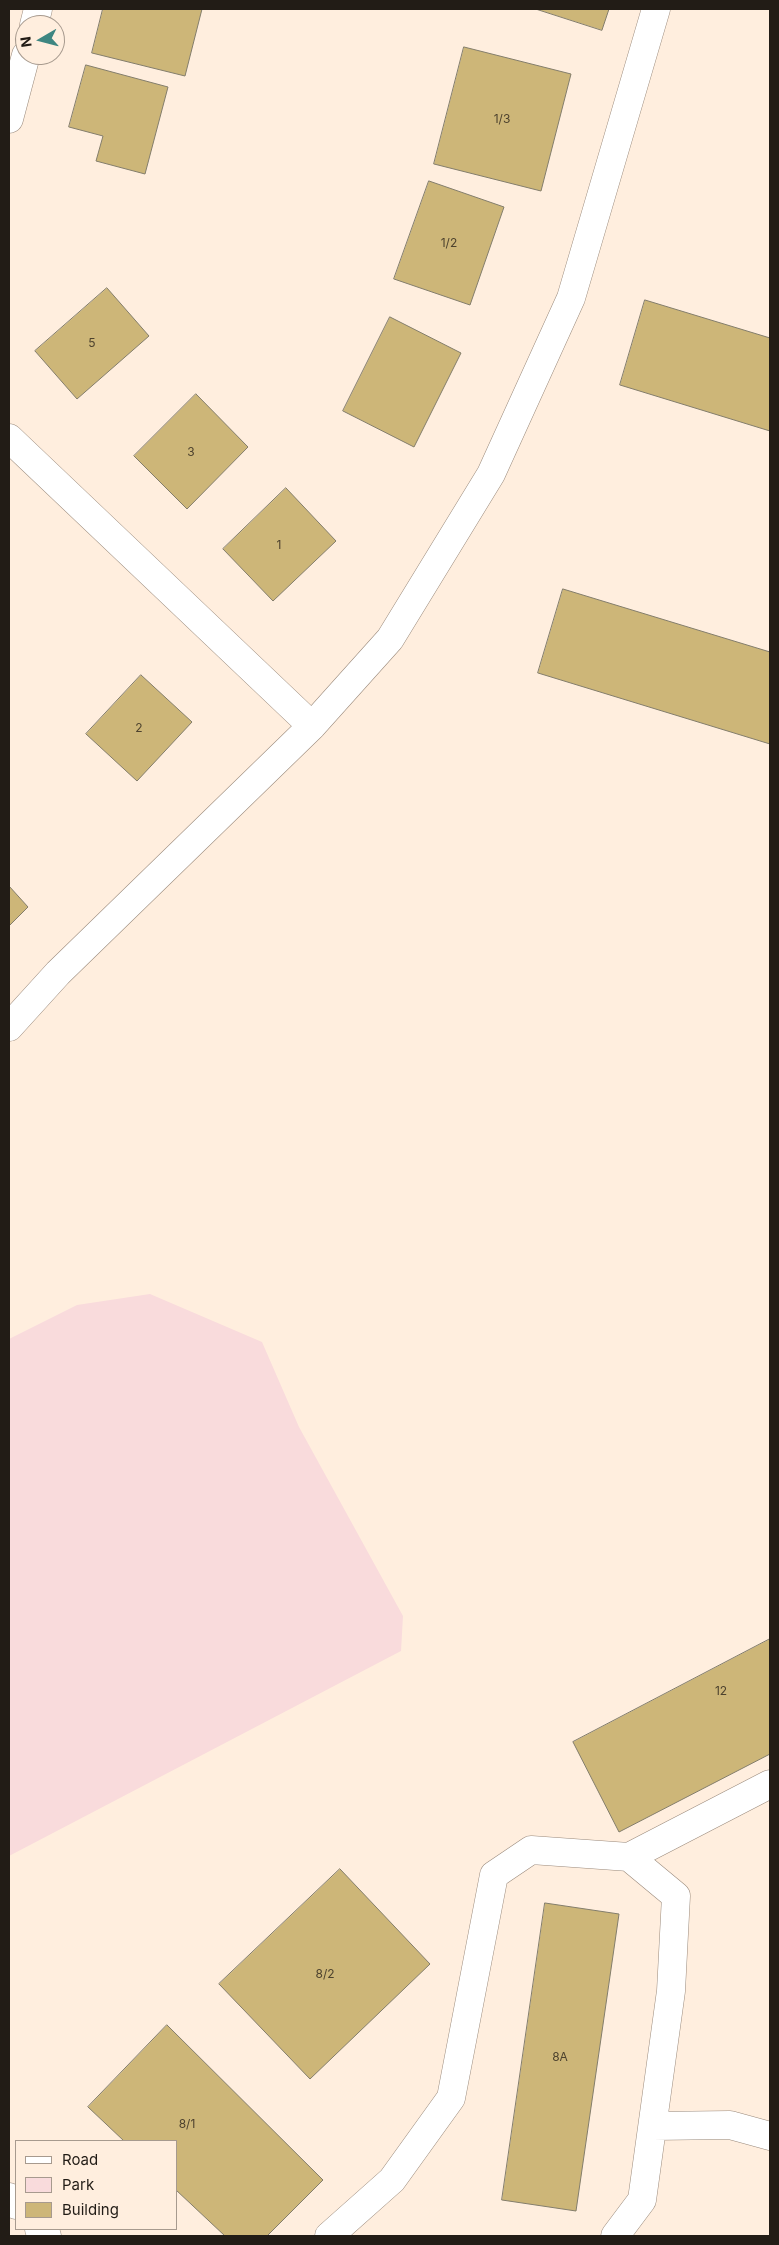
<!DOCTYPE html>
<meta charset="utf-8">
<style>
body{margin:0}
#map{position:relative;width:779px;height:2245px;overflow:hidden;background:#ffeede;font-family:Inter,sans-serif}
canvas{display:block}
.frame{position:absolute;inset:0;border:10px solid #221c16;pointer-events:none}
.legend{position:absolute;left:15px;top:2140px;width:162px;height:90px;box-sizing:border-box;background:#ffeede;border:1px solid #a79a8e;margin:0;padding:6px 9px;list-style:none;font-size:15px;color:#221c16}
.legend li{display:flex;align-items:center;gap:10px;height:25px}
.legend b{width:25px;border:1px solid #a79a8e}
.north{position:absolute;left:15px;top:15px;width:50px;height:50px;box-sizing:border-box;background:#ffeede;border:1px solid #a79a8e;border-radius:50%;rotate:262deg;font-size:14px;font-weight:700;line-height:20px;text-align:center;color:#221c16}
.north::after{content:'';display:block;margin:auto;width:18px;height:22px;background:#3e8681;clip-path:polygon(50% 0,100% 100%,50% 72%,0 100%)}
</style>
<div id="map">
<canvas width="779" height="2245"></canvas>
<div class="frame"></div>
<ul class="legend">
<li><b style="height:6px;background:#fff"></b>Road</li>
<li><b style="height:14px;background:#f9dbdc"></b>Park</li>
<li><b style="height:14px;background:#cdb678"></b>Building</li>
</ul>
<div class="north">N</div>
</div>
<script>
const g = document.querySelector('canvas').getContext('2d');
g.lineJoin = 'round';
function paint(path, color) { g.fillStyle = color; g.fill(path, 'evenodd'); }
function trace(path, color, width, dash) { g.strokeStyle = color; g.lineWidth = width; g.lineCap = dash ? 'butt' : 'round'; g.setLineDash(dash || []); g.stroke(path); }
function write(font, color, halo, rows, align = 'center') {
  g.font = font + ' Inter,sans-serif'; g.lineWidth = 4.5; g.setLineDash([]); g.textBaseline = 'middle'; g.strokeStyle = halo; g.fillStyle = color; for (const [text, x, y, turn = 0] of rows) {
    g.save(); g.translate(x, y); g.rotate((+turn || 0) * Math.PI / 180); g.textAlign = isNaN(turn) ? turn : align; if (halo) g.strokeText(text, 0, 0); g.fillText(text, 0, 0); g.restore();
  }
}
paint(new Path2D(`
 M150 1294 262 1342 299 1427 403 1616 401 1651 9 1856V1339L77 1305Z`), '#f9dbdc');
const building = new Path2D(`
 M103 9H202L185 76 92 53Z
 M536 9H609L602 30Z
 M464 47 571 74 541 191 434 164Z
 M86 65 168 87 145 174 96 161 103 136 69 127Z
 M429 181 504 207 470 305 394 279Z
 M107 288 149 336 77 399 35 351Z
 M645 300 770 338V431L620 385Z
 M390 317 461 353 414 447 343 411Z
 M196 394 248 447 187 509 134 456Z
 M286 488 336 541 273 601 223 549Z
 M563 589 770 652V744L538 673Z
 M141 675 192 722 137 781 86 734Z
 M9 886 28 907 9 926Z
 M770 1639V1754L619 1832 573 1742Z
 M340 1869 430 1964 310 2079 219 1984Z
 M545 1903 619 1914 576 2211 502 2200Z
 M167 2025 323 2180 267 2236H225L176 2190V2141H124L88 2107Z`);
paint(building, '#cdb678');
trace(building, '#837d6b', 1);
const minor = new Path2D(`
 M34 25 38 9
 M9 119 26 55
 M9 438 312 726
 M9 1027 58 973 312 726 390 639 491 474 571 298 656 9
 M629 1857 770 1784
 M653 2126 730 2125 770 2136
 M9 2197 16 2205
 M39 2229 47 2236
 M329 2236 392 2180 451 2098 494 1875 531 1850 629 1857 676 1896 671 1991 642 2200 615 2236`);
trace(minor, '#9a8a7c', 29);
trace(minor, '#fff', 28);
write('12px', '#4d422e', null, [
 ["1/3",502,119],
 ["1/2",449,243],
 ["5",92,343],
 ["3",191,452],
 ["1",279,545],
 ["2",139,728],
 ["12",721,1691],
 ["8/2",325,1974],
 ["8А",560,2057],
 ["8/1",187,2124]
]);
</script>
